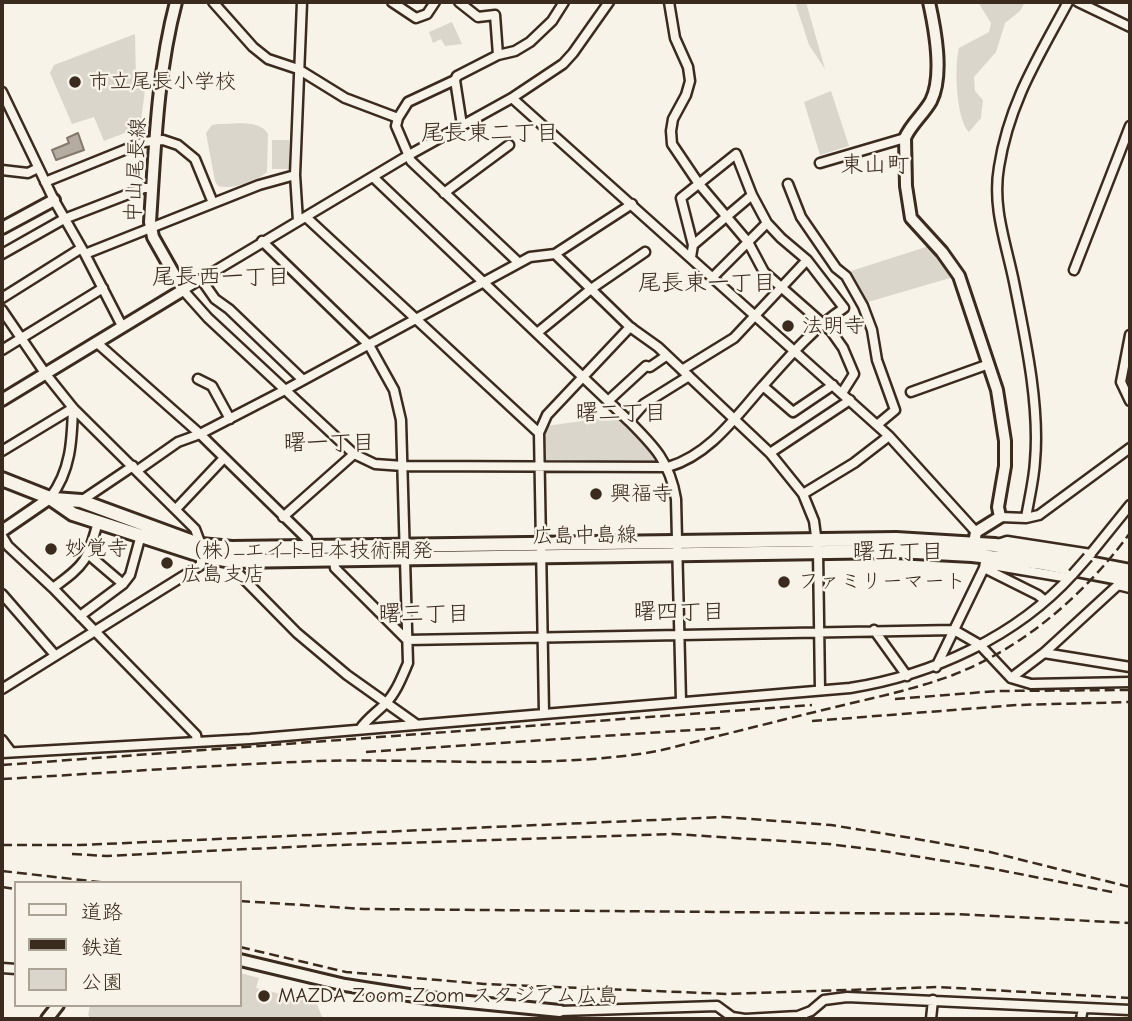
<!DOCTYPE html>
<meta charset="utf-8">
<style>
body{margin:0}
#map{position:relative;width:1132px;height:1021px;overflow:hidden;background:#f7f3e8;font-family:"Comic Neue","Klee One",sans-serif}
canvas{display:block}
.frame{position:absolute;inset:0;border:4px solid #3b2a1e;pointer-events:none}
.legend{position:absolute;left:14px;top:881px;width:228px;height:126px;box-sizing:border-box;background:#f7f3e8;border:2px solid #aca397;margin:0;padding:9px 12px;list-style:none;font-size:21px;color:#3b2a1e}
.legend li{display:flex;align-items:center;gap:14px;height:35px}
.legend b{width:35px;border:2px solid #aca397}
</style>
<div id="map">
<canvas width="1132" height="1021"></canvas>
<div class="frame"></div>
<ul class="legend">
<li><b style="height:9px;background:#f7f3e8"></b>道路</li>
<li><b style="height:9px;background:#3b2a1e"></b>鉄道</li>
<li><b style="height:19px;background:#dbd6cb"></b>公園</li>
</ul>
</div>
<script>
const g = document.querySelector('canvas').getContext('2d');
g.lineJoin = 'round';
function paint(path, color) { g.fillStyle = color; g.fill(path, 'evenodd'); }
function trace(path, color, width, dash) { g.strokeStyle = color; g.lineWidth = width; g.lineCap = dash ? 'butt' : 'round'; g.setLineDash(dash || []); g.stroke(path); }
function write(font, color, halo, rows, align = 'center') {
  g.font = font + ' "Comic Neue","Klee One",sans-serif'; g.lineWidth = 5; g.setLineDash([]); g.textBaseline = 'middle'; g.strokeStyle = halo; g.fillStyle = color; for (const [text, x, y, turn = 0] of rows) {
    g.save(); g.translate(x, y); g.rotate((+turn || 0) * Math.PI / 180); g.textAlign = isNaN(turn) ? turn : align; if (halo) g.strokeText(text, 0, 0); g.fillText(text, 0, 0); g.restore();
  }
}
paint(new Path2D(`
 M795 2H806L825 69 809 45Z
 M978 2H1025L1020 11 1005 23 996 52 974 77 975 91 983 100 981 118 969 132C956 120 954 65 959 48L989 32 991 23Z
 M452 22 462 44 445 46 441 39 433 43 429 32Z
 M135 34 136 79 145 90 140 127 104 141 94 117 72 124 50 73 54 65Z
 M831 91 849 146 820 155 804 102Z
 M217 124C233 124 260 119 268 134L267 172C257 181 232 190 218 186L215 181 206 133 212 125Z
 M272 140H289V169H272Z
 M929 246 943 261 950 278 868 302 851 271Z
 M618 416 651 447 661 461 660 464H548L544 461 543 433 546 426Z
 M240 973 259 978 256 988 293 997 294 993 314 997 323 1019H91L88 1015 90 1005H240Z`), '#dbd6cb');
const water = new Path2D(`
 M78 133 84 150 56 160 52 150 69 143 67 138Z`);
paint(water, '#b4aca0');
trace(water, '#84786c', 2);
const street = new Path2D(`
 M213 2 253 47 268 59 298 69 345 98 398 118
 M392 2 416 18 427 14 435 2
 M459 2 478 17 495 15 498 55
 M609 2 573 53 563 64 512 98 409 155 183 290 208 318 354 454 375 464 403 466 668 467C709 455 735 418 762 387 787 359 812 329 844 308L807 260 781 238 767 223 752 195 736 154 681 198 693 245 691 257
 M669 2 675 38 688 67 690 81 686 95 673 119 671 131 672 144 699 184 748 242 764 272 831 331 843 348 854 374 842 393
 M1078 2 1130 27
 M455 80 462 125
 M2 92 54 200 85 254 259 185 295 175
 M512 98 889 436 976 532
 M820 163 905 138
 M2 170 28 173 38 168
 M373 177 629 421C654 446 670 462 676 499L681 701
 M45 182 144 142 163 140 178 145 195 159 213 203
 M788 184 801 217 836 268 846 276 863 306 872 330 877 360 895 410 877 425
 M444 193 509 145
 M307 218 539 433
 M298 221 295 175 302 2
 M262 241 369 345 394 390 401 420 408 663C402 677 396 693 385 704 376 713 368 718 360 729
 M693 245 752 195
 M2 254 64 219 144 188H153
 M85 254 122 326
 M555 254 630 327 658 347 770 453 803 494 814 521 818 551 820 690
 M519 263 411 161 396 126 398 118 408 102 455 80 457 76 498 55 515 51 530 42 552 21 564 2
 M1074 270 1130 126
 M713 277 767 223
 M201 279 215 299 229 309 303 380
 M2 298 80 249
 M2 310 45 373 73 408 195 529 201 545V565L2 689
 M537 333 591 289 645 252
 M1130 335 1121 382 1130 401
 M96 342 200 434 307 539 309 548
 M2 350 103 288
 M682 370 734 338 807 260
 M198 379 212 386 230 419
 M763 386 793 412 833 385
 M911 392 989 364
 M608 401 646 366 650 367 666 356
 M629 421 644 404 689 376
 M2 451 73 408
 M770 453 850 400
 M138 470 178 442 200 434 285 390 530 257 555 254 632 204
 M803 494 854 463 889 436
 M50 498C71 471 72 440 73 408
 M81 501 133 466
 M176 509 224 458
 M283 517 354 454
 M1000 517 1026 518 1039 515 1130 448
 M1026 518C1029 499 1034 480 1035 461 1040 405 1025 337 1014 282 1006 243 992 207 999 167 1009 103 1038 58 1068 2
 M2 536 8 546 53 588 196 735 197 741
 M998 544 1007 541 1091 554
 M89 555 123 584
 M1088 557 1130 505
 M232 558 235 570 297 633 347 675 416 724
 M334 560 335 568 407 640 954 630 980 645 1011 678 1031 684 1130 682
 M986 564 1069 578
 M984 568 1038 595 1044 600
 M53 588C86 564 87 561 98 522
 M2 594 55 655
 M80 616 123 584 130 575 141 535
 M874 630 907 676
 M1044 653 1130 667
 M936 667 984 568 986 557
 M1011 678 1044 653 1118 585 1130 588
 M544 713 539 433 547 415 630 327 632 328
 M2 740 11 752
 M2 753 250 739 850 688C932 675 1016 637 1073 574
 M2 968 16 969
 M560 1011 717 1006 732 1017 745 1019 798 1016 811 1011 824 1000 847 997 1130 1010
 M931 1019 933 1000
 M1081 1019 1083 1008`);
const secondary = new Path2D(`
 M929 2C935 29 944 75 931 101 923 115 911 124 905 138L906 186 911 218 942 252 959 276 997 390 1005 441V466L998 507 1000 517 976 532 973 549
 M2 228 54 200
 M2 400 183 290 153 237 150 222C155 148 157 74 176 2
 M2 531 50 498
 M240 960 345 985 428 998 560 1011
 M47 1019 58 1005`);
const primary = new Path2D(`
 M2 479 50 498 73 514 203 556 231 561 896 551 972 555 1042 563 1130 580
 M54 499 81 501 201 545 232 548 896 539 995 545 1130 571`);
trace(street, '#3b2a1e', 13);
trace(secondary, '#3b2a1e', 16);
trace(primary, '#3b2a1e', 18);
trace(street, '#f7f3e8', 8);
trace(secondary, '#f7f3e8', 10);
trace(primary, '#f7f3e8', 12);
trace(new Path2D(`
 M895 699 997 691 1130 690
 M812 721 1017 705 1130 702
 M366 752 722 728
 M2 765 812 705
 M2 779C107 773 213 765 319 761 429 758 550 770 658 751 711 738 765 724 819 711 863 700 910 691 953 675 1025 647 1085 594 1130 533
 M2 845H80L723 817 831 825 911 838 990 852 1130 887
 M72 854 107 856 310 846 673 834 829 844 876 850 989 868 1117 893
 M2 871 108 883
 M2 887 16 889
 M240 901 364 909 957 914 1130 923
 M240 947 346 972 484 984 727 994 938 987 1130 998`), '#3b2a1e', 2.5, [10, 5]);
const streetBridge = new Path2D(`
 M1073 574 1088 557`);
trace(streetBridge, '#3b2a1e', 13, []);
trace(streetBridge, '#f7f3e8', 8);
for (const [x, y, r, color] of [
 [75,82,7,"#3b2a1e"],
 [788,326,7,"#3b2a1e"],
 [596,494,7,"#3b2a1e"],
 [51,549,7,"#3b2a1e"],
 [167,563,7,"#3b2a1e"],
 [784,582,7,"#3b2a1e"],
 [264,996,7,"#3b2a1e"]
]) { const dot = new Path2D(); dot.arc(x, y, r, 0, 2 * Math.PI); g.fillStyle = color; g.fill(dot); trace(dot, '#f7f3e8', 2.5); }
write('21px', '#3b2a1e', '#f7f3e8', [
 ["市立尾長小学校",89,82],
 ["法明寺",802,326],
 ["興福寺",610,494],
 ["妙覚寺",65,549],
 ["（株）エイト日本技術開発",181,551],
 ["広島支店",181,575],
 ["ファミリーマート",798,582],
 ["MAZDA Zoom-Zoom スタジアム広島",278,996]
], 'left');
write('21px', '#3b2a1e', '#f7f3e8', [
 ["中山尾長線",136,170,-87],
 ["広島中島線",585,536,-1]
]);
write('23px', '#3b2a1e', '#f7f3e8', [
 ["尾長東二丁目",490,133],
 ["東山町",875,165],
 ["尾長西一丁目",221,277],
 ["尾長東一丁目",707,283],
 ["曙二丁目",621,413],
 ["曙一丁目",329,443],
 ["曙五丁目",898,552],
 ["曙四丁目",679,612],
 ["曙三丁目",424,614]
]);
</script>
